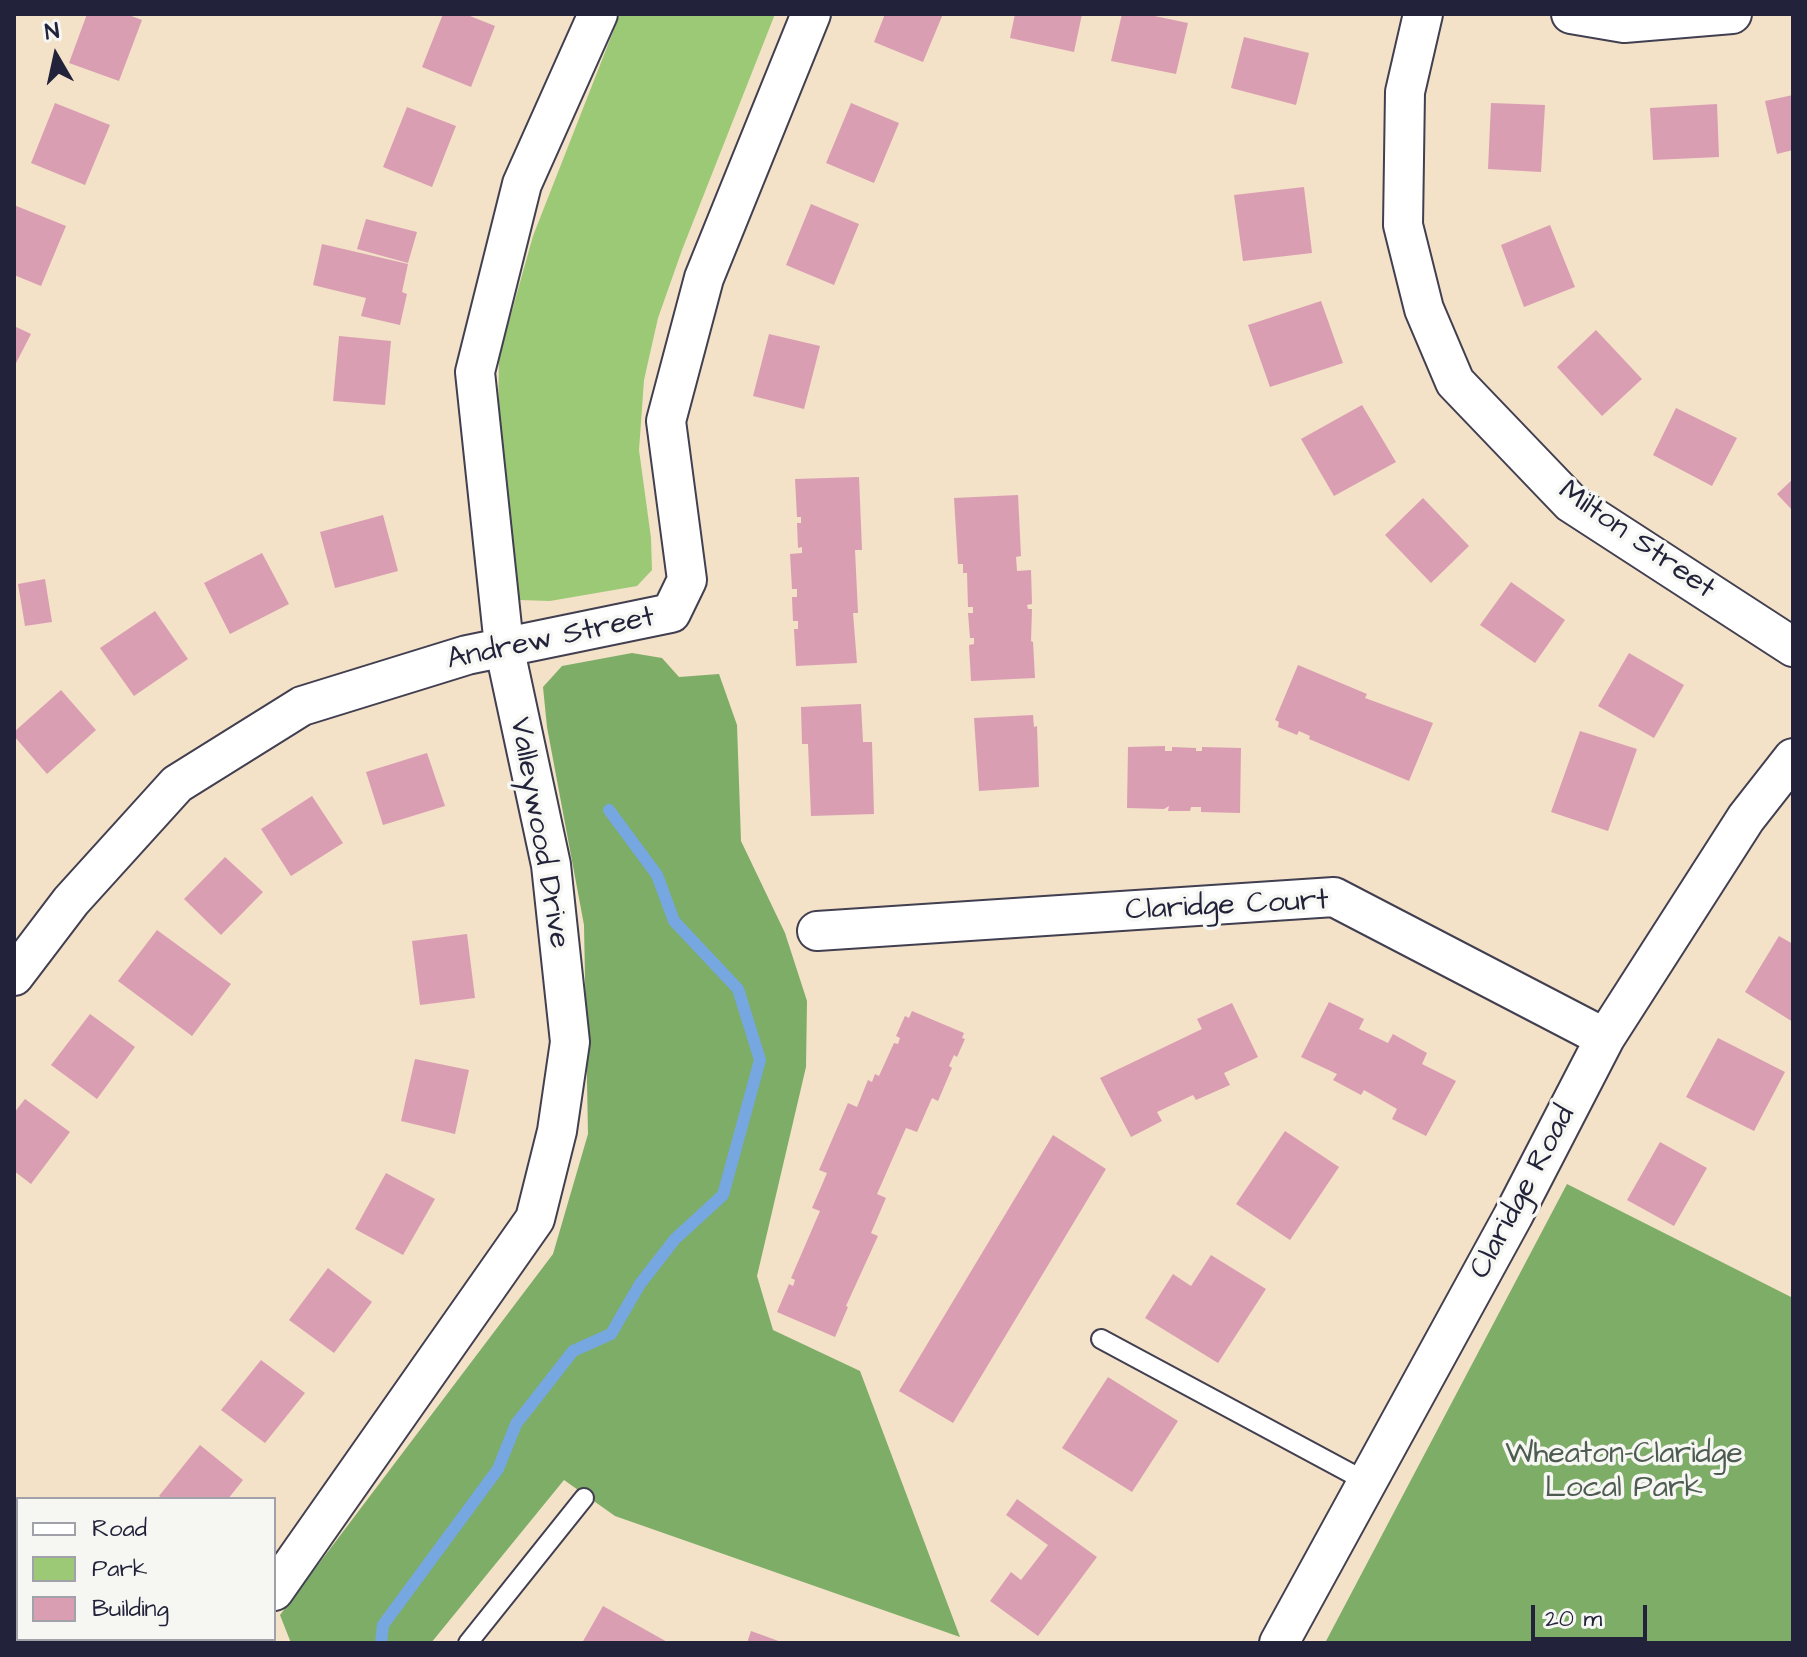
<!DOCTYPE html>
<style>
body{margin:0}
#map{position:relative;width:1807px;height:1657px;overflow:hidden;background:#f3e1c8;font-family:"Architects Daughter",sans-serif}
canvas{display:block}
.frame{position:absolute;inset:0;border:16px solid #22223b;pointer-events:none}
.legend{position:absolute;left:16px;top:1497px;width:260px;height:144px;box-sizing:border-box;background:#f6f6f2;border:2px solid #a1a1a9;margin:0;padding:10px 14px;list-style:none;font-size:24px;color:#22223b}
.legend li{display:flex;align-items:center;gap:16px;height:40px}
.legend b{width:40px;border:2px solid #a1a1a9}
.north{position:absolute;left:16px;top:16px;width:80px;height:80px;-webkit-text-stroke:6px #f6f6f2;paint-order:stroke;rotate:351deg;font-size:22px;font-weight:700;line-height:32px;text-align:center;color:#22223b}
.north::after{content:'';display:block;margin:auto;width:28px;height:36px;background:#22223b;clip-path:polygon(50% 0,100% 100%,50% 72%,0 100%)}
.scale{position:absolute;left:1531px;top:1605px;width:116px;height:36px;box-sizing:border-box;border:4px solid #22223b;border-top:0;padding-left:10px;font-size:24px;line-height:28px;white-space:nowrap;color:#22223b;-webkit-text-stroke:6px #f6f6f2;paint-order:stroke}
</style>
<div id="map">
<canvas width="1807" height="1657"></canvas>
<div class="frame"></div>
<ul class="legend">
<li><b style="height:10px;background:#fff"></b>Road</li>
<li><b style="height:22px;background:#9cc976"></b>Park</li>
<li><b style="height:22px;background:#da9eb3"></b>Building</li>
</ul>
<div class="north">N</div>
<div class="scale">20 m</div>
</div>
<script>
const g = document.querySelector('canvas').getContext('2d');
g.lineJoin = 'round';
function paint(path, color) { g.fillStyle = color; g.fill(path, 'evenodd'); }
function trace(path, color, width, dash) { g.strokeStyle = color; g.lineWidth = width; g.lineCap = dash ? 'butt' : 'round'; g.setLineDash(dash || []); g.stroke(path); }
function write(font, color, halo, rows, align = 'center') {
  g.font = font + ' "Architects Daughter",sans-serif'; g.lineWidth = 7; g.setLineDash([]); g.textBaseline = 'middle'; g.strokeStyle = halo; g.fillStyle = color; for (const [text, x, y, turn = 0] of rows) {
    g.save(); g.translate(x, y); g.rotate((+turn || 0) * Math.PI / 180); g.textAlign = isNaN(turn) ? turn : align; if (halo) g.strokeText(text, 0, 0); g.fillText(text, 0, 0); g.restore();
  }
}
paint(new Path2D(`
 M620 14H775L682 250 658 318 644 380 639 450 651 538 652 570 637 586 550 601 519 600 514 577 498 419 499 357 533 236Z`), '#9cc976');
paint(new Path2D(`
 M632 653 662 658 679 677 719 674 737 725 741 841 785 933 807 1001 806 1067 757 1276 773 1330 860 1371 960 1637 615 1516 564 1480 431 1643H291L280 1615 553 1254 588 1134 584 925 547 727 543 687 562 666Z
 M1567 1184 1791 1297 1793 1294V1643H1325Z`), '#7dad67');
trace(new Path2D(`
 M381 1643 383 1625 498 1469 516 1424 573 1351 611 1334 640 1284 675 1239 723 1195 760 1060 738 989 674 921 657 875 609 810`), '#76a7e1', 12);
paint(new Path2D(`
 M87 14H126L142 20 119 81 69 63Z
 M443 14H465L495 26 471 87 422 67Z
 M885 14H943L923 62 874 42Z
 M1015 14H1082L1074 52 1010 38Z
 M1122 14H1145L1188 23 1176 74 1111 61Z
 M1244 37 1309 53 1296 105 1231 88Z
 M1793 95V150L1777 154 1765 101Z
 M55 103 110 125 85 185 31 163Z
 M851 103 899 123 874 183 826 163Z
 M1491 103 1545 105 1541 172 1488 169Z
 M1717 104 1719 157 1653 160 1650 108Z
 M407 107 456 126 432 187 383 167Z
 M1304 187 1312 253 1243 261 1234 195Z
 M811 204 859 224 834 285 786 265Z
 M14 205 66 226 41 286 14 275Z
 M366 219 417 232 408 263 357 249Z
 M1550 225 1575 287 1524 307 1501 245Z
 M322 244 408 264 402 292 407 294 400 325 361 316 366 298 313 285Z
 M1321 301 1343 363 1270 387 1248 325Z
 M14 326 31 334 14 367Z
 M1596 330 1642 379 1602 416 1557 367Z
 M769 334 820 346 804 409 753 396Z
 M339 336 391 341 385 405 333 401Z
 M1362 405 1396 462 1334 496 1301 439Z
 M1676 408 1737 438 1712 486 1653 455Z
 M859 477 862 550H855L858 613H853L857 663 796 666 794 629H798V621H793L792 597H797V589H792L790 554 802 553V547L798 548 797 523H801V517H797L795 479Z
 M1793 479V511L1777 494Z
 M1018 495 1021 556 1016 557 1017 571 1031 570 1032 604 1027 605 1028 609H1032L1031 641 1033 642 1035 678 971 681 969 645 974 644V638H970L968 613H973V607H968L967 573H963V564H958L954 498Z
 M1423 498 1469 546 1431 583 1385 535Z
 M383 515 398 571 335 588 320 532Z
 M262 553 289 604 230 634 204 583Z
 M45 579 52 622 25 626 18 584Z
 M1511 582 1565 620 1535 663 1480 625Z
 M155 611 188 659 134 696 100 648Z
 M1629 653 1684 685 1654 738 1598 706Z
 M1298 665 1367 694 1365 698 1433 723 1409 781 1309 739 1310 736 1299 731 1297 735 1278 727 1279 722 1275 720Z
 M61 690 96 730 47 774 14 736V732Z
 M861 704 863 742H872L874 814 811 816 808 744H802L801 707Z
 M1033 715 1034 727 1037 726 1039 787 979 791 974 718Z
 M1580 731 1637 749 1608 831 1551 812Z
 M1165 746V751H1172V747L1196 748V751H1202V747L1241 748 1240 813 1201 812V807H1191L1190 811H1168L1169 806 1164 809 1127 808 1128 747Z
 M427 753 445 806 383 825 366 772Z
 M312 796 343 843 291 876 261 829Z
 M225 857 263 892 221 935 184 899Z
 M157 930 231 984 192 1036 118 981Z
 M467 934 475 998 420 1005 412 941Z
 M1779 936 1793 944V1022L1745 992Z
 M1329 1002 1364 1019 1359 1029 1388 1043 1393 1034 1427 1053 1422 1064 1456 1081 1426 1136 1392 1119 1397 1109 1364 1090 1361 1095 1333 1080 1337 1074 1301 1057Z
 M1232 1003 1258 1057 1224 1073 1230 1085 1196 1100 1193 1095 1157 1112 1162 1121 1131 1137 1100 1078 1202 1029 1197 1019Z
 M912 1011 964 1033 962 1038 965 1039 957 1057 954 1055 949 1066 952 1068 938 1101 932 1098 917 1132 906 1128 877 1194 886 1198 871 1233 878 1236 846 1306 848 1307 835 1337 777 1312 789 1284 793 1286 795 1280 791 1278 820 1211 812 1208 827 1173 819 1170 848 1103 857 1107 868 1080 872 1082 875 1074 879 1076 894 1043 898 1044 900 1038 896 1036 905 1016 909 1018Z
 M90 1014 135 1047 97 1099 51 1065Z
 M1718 1038 1785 1072 1754 1131 1686 1097Z
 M415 1059 469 1070 455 1134 401 1121Z
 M25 1099 70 1132 31 1184 14 1171V1113Z
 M1285 1131 1339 1167 1290 1240 1236 1204Z
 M1053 1135 1106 1169 953 1423 899 1391Z
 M1660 1142 1707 1168 1674 1226 1627 1200Z
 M386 1173 435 1199 403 1255 355 1229Z
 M1211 1255 1266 1289 1218 1363 1145 1318 1173 1274 1191 1286Z
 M328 1268 372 1302 334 1353 289 1320Z
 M261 1360 305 1393 265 1443 221 1410Z
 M1108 1377 1178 1421 1132 1492 1062 1448Z
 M200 1445 243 1480 228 1499H164L159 1496Z
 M1017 1499 1097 1557 1038 1636 990 1601 1011 1572 1021 1580 1048 1545 1006 1515Z
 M603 1606 669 1643H582Z
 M751 1631 784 1643H747Z
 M46 1639H101L107 1643H43Z`), '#da9eb3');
const service = new Path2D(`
 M1101 1339 1367 1482
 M468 1643 584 1498`);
const minor = new Path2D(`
 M1423 14 1405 92 1403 225 1424 309 1455 382 1571 503 1793 647
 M1571 14 1624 23 1732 14
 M817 931 1334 897 1605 1038
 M14 976 71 901 177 784 302 706 467 655 671 613 687 580 666 421 704 278 811 14
 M274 1591 535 1219 557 1131 570 1042 551 865 504 646 475 372 522 184 598 14
 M238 1643 241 1639
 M1279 1643 1513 1216 1605 1038 1746 818 1793 758`);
trace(service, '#413f50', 22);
trace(minor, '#413f50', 42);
trace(service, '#fff', 18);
trace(minor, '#fff', 38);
write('30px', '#22223b', '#f6f6f2', [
 ["Milton Street",1636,541,35],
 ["Andrew Street",551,640,-12],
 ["Valleywood Drive",538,833,80],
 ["Claridge Court",1227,907,-3],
 ["Claridge Road",1524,1193,-62]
]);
write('30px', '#4d5c50', '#f6f6f2', [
 ["Wheaton-Claridge",1624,1456],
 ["Local Park",1624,1490]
]);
</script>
